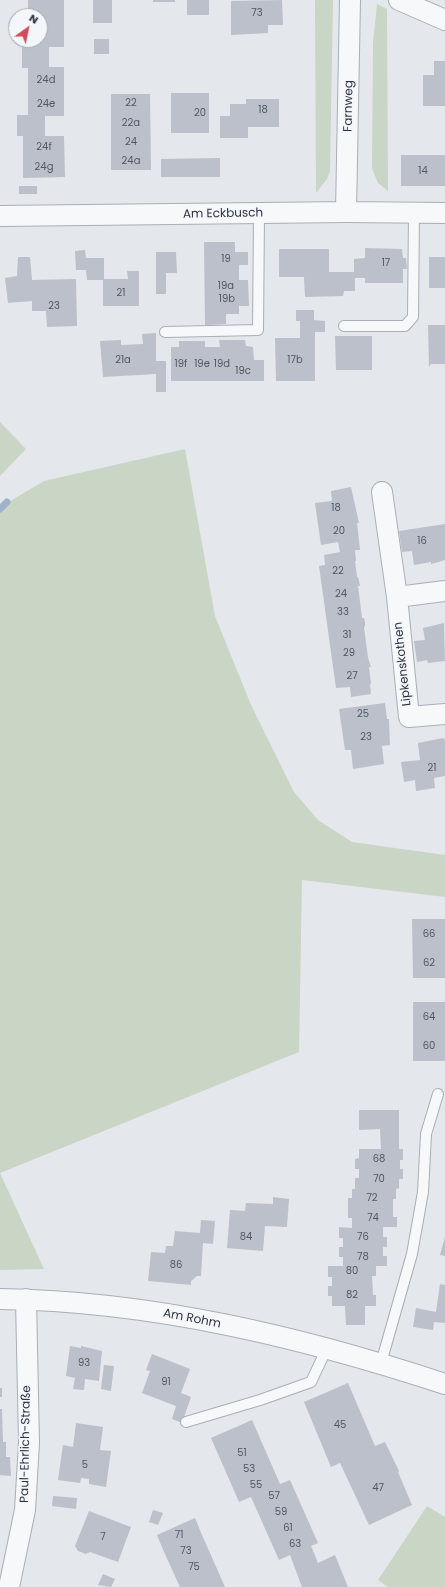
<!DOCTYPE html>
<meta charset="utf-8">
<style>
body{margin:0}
#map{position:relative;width:445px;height:1587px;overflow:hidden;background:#e4e7ec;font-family:Poppins,sans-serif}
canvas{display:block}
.north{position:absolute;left:8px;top:8px;width:40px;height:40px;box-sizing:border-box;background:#f4f6f9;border:1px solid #a4a8b1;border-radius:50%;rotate:33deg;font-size:11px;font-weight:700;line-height:16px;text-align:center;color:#2b3445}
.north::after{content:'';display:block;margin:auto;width:14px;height:18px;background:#d1495b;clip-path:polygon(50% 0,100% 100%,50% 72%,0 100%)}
</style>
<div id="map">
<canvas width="445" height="1587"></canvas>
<div class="north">N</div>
</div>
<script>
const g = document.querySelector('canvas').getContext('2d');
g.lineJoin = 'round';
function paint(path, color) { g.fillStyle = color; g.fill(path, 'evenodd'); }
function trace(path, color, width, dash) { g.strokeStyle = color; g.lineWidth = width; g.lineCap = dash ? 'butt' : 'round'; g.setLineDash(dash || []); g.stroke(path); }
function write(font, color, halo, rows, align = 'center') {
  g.font = font + ' Poppins,sans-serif'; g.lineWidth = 3.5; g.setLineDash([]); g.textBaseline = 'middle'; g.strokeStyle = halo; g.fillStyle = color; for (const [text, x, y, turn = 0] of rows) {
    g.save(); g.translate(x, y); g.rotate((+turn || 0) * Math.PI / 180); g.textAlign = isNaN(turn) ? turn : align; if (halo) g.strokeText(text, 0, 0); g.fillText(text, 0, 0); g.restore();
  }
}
paint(new Path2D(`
 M315 0H333L330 171 327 179 316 193Z
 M377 4 387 9 388 191 378 183 372 168 373 43Z
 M0 422 26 449 0 476Z
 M185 449 215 616 251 705 294 792 318 820 352 842 445 855V897L302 880 299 1052 0 1173 44 1269 0 1270V507L44 481Z
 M427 1506 445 1517V1587H388L378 1580Z`), '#c9d6c5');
trace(new Path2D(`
 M0 509 7 502`), '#9fb4cc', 7);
paint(new Path2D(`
 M28 0H64V47H49V67H64V116H45V136H64L65 177 23 178V136H17V115H28V68H22V47H28V40H40V16H28Z
 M93 0H112V23H93Z
 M153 0H175V2H153Z
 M187 0H209V15H187Z
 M282 0 283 25H268V33L231 35V1Z
 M94 39H109V54H94Z
 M434 61H445V106H423V75H434Z
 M171 93H209V133H171Z
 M111 94H150L151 170H111Z
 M246 99H279V127H248V138H220V116H230V104H246Z
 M401 155H445V186H401Z
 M220 158V177H161V159Z
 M19 186H37V194H19Z
 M204 242H235V252H248V265H239V280H248L249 306H239V314H226V324L205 325Z
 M365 248 402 249 403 258H406L407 269H403V283H365V278H355V291H344L343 296 305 297 304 277H279V249H329V272H354V259L365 258Z
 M85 250 86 258H104V279H128L127 271H139V306H103V280H87L86 270H76L75 251Z
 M156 252H176L177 273H166V294H156Z
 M18 257H30L32 280 76 279 77 326 47 327 46 311H32V301L8 303 5 278 17 276Z
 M429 257H445V288H429Z
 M296 310H314V320L325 321V332H315V381H276L275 338H300V321H296Z
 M428 325H445V364H431L429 367Z
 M156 333V361H166V392H156V374L103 377 100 341 121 340V345L143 344 142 334Z
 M335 336H372V370H336Z
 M219 340H245L246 346 253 347 254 360H264V381H171V347H179V341H205V347H220Z
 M351 487 359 523H357L360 550H355L356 561H355L357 577H358L359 581 360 586H358L362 618H364L365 622V626L364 627 368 658 371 667H369L371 684H370L371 694 351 697 350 687 336 688 319 566 325 565 324 555 340 552 338 542 321 545 315 503 332 501 331 491Z
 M445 524V560L435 563 431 564V562L414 565 412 551 402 552 399 531Z
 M444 623 445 661 428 663 427 660 417 662 414 641 425 640 423 628Z
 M385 703 387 719H389V723L390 745 382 746 384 764 353 769 351 750H345L339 709Z
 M443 738 445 740V776L434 778 435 788 416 791 415 780 404 782 401 762 420 760 418 743Z
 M412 919H445V978H413Z
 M413 1002H445V1061H413Z
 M359 1110H399V1149H403V1160H400V1169H403V1179H399V1188L396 1189V1199H393V1217H397V1227H383V1237H387V1247H383V1256H387V1266H376V1276H372L373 1295H376V1306H365V1325H346L345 1306H332V1296H328V1286H332V1277H328V1266H343V1257H339V1247H343V1238H339V1227L352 1228V1218H348V1198H352V1189H355V1178H359V1169H355V1159L359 1158V1149H381L380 1129 359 1130Z
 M273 1197 289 1199 287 1227 265 1226 263 1251 227 1248 230 1210 245 1211 246 1203 273 1204Z
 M201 1220 215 1221 213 1244 203 1243 201 1276H197L191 1281V1285L148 1281 151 1252 165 1253 166 1246H173L175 1231 200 1233Z
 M445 1237V1256L440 1255Z
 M440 1284 445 1285V1323L434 1322 433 1330 413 1327 416 1308 436 1312Z
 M70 1346 81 1348V1346L102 1351 99 1381 85 1379 84 1390 73 1389 75 1378 66 1376Z
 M152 1354 190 1369 181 1393 191 1397 182 1423 172 1419 176 1406 142 1393 150 1371 146 1370Z
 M104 1365 114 1366 111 1391 101 1389Z
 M348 1383 375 1446 385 1442 399 1471 398 1472 412 1505 369 1525 340 1463 331 1467 304 1402Z
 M0 1388H2V1397H0Z
 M0 1409H2L3 1442H6V1457H10L11 1476 0 1475Z
 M252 1420 280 1484 290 1480 318 1543 311 1546 318 1563 335 1555 348 1587H302L290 1555 279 1560 251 1497 239 1502 211 1438Z
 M76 1423 103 1427 100 1450 111 1451 106 1487 89 1484V1479L81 1478 80 1483 58 1480 63 1445 73 1447Z
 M53 1496 77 1498 76 1509 52 1506Z
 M153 1510 163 1513 158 1525 149 1522Z
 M89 1511 131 1527 118 1562 90 1552 86 1554 78 1551 75 1546Z
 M195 1518 202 1535 225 1587H180L164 1552 157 1535Z
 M103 1574 115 1579 111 1587 98 1585Z`), '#bbc0ca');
const lane = new Path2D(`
 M344 326H405L413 317 414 213
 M165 332 258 330 259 214
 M381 1363 412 1254 423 1192 426 1134 438 1094
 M186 1422 260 1400 311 1382 327 1348`);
const street = new Path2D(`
 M399 0 445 20
 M346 212 350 0
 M0 216 346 212 445 213
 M382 492 397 597
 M445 591 397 597 409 717 445 714
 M0 1299C152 1301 302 1337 445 1384
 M9 1587 25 1510 29 1443 26 1299`);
trace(lane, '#a9aeb7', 12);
trace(street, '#a9aeb7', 22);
trace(lane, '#f7f8fa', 10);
trace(street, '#f7f8fa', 20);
write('10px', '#4f5766', null, [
 ["73",257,13],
 ["24d",46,80],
 ["22",131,103],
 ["24e",46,104],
 ["18",263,110],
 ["20",200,113],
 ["22a",131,123],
 ["24",131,142],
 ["24f",44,147],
 ["24a",131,161],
 ["24g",44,167],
 ["14",423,171],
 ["19",226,259],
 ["17",386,263],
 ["19a",226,286],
 ["21",121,293],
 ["19b",227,299],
 ["23",54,306],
 ["21a",123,360],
 ["17b",295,360],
 ["19f",181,364],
 ["19e",202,364],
 ["19d",222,364],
 ["19c",243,371],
 ["18",336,508],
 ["20",339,531],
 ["16",422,541],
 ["22",338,571],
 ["24",341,594],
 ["33",343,612],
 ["31",347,635],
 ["29",349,653],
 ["27",352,676],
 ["25",363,714],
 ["23",366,737],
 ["21",432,768],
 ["66",429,934],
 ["62",429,963],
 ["64",429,1017],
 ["60",429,1046],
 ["68",379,1159],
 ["70",379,1179],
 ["72",372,1198],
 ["74",373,1218],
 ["84",246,1237],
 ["76",363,1237],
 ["78",363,1257],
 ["86",176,1265],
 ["80",352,1271],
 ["82",352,1295],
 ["93",84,1363],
 ["91",166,1382],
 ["45",340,1425],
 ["51",242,1453],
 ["5",85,1465],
 ["53",249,1469],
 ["55",256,1485],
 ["47",378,1488],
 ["57",274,1496],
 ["59",281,1512],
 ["61",288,1528],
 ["71",179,1535],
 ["7",103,1537],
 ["63",295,1544],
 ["73",186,1551],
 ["75",194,1567]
]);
write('12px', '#2b3445', '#f4f6f9', [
 ["Farnweg",349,106,-89],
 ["Am Eckbusch",223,214,-1],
 ["Lipkenskothen",403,664,-96],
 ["Am Rohm",192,1319,11],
 ["Paul-Ehrlich-Straße",26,1444,-89]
]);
</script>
